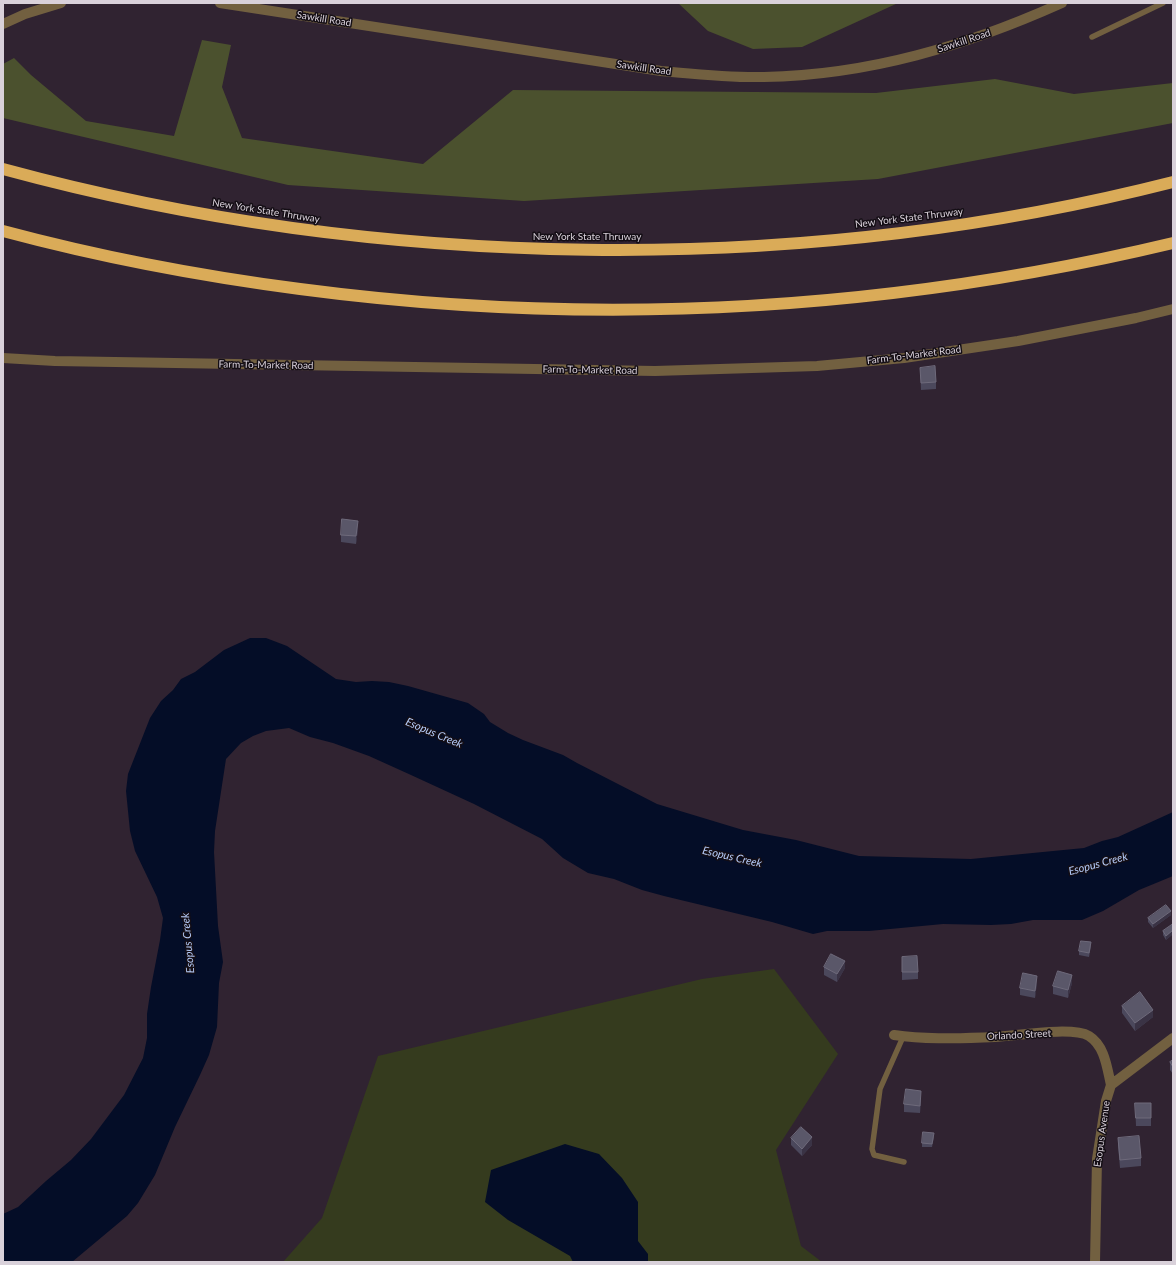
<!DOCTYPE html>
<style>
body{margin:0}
#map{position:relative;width:1176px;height:1265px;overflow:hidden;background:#302331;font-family:Lato,sans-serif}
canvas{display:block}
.frame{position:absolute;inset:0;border:4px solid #d9d1da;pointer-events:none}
</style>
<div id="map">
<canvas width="1176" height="1265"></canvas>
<div class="frame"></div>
</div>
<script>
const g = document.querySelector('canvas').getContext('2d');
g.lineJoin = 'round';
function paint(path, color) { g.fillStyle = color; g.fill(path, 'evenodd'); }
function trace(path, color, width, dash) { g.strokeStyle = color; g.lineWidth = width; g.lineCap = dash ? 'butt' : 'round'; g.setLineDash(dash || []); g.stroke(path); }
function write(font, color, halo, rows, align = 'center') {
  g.font = font + ' Lato,sans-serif'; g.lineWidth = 3; g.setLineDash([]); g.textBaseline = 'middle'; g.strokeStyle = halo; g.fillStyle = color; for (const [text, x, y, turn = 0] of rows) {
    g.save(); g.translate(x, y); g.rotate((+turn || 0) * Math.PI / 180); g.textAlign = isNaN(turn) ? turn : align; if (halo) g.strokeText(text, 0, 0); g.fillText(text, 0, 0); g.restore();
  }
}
paint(new Path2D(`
 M774 969 838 1054 776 1150 801 1246 822 1262H283L322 1218 378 1056 702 979Z`), '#353b1e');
paint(new Path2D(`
 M678 3H898L802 47 753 49 708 31Z
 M202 40 231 45 222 87 242 138 423 164 513 90 876 93 995 79 1074 94 1173 83V123L878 179 524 201 288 185 3 118V64L14 58 31 75 86 121 174 136Z`), '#4b512e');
paint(new Path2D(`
 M250 638H266L287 646 336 679 356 682 372 681 389 682 408 686 468 703 484 714 490 722 508 733 523 740 563 755 577 763 657 804 743 830 796 840 859 856 971 859 1084 848 1102 841 1118 837 1173 812V876L1139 890 1103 911 1082 920H1033L1011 924 991 925 943 924 869 931H827L813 934 772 922 664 896 642 890 614 879 588 873 563 858 542 839 474 804 411 775 369 756 333 743 310 737 289 728 266 731 253 736 241 743 226 759 215 831 214 852 218 926 223 962 219 983 217 1027 209 1055 200 1075 175 1127 155 1175 138 1203 127 1216 72 1262H3V1214L18 1207 46 1181 71 1160 91 1139 124 1095 143 1058 147 1038V1014L151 987 160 940 163 918 157 897 135 851 130 831 126 791 128 774 150 718 161 701 173 690 181 679 195 672 224 650Z
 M565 1144 599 1154 622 1178 638 1202V1241L648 1254V1262H573L570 1256 508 1220 485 1202 491 1170Z`), '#040d27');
trace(new Path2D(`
 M1092 37 1163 3
 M903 1037 880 1089 872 1149 874 1155 904 1162`), '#726040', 5.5);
trace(new Path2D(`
 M3 358 55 361 655 371 817 366 904 358 1018 341 1136 318 1173 309
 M894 1035C927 1040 962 1038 995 1037 1016 1036 1072 1026 1089 1036 1105 1046 1107 1068 1111 1085
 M1095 1262 1097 1159 1106 1101 1111 1085 1173 1038`), '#726040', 10);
trace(new Path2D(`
 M220 3 661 71C695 74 730 78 764 77 869 75 966 46 1062 3
 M3 24 25 14 61 3`), '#726040', 10);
trace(new Path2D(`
 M3 169C378 271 796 278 1173 182
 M3 231C100 257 200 276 300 289 595 328 884 312 1173 243`), '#daab58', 12);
paint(new Path2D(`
 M920 368 936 382V389L921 390Z
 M358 529 356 544 341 542V535Z
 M1171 915 1153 928 1148 922V918Z
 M1173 924V934L1166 940 1163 935V931Z
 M1091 946 1089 957 1079 955V951Z
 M902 957 918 972V979L902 980Z
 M824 967 845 968 837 982 824 975Z
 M1037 983 1035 998 1020 995V988Z
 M1072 983 1068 998 1053 994V986Z
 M1122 1006 1153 1017 1135 1031 1122 1013Z
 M1173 1060V1074L1170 1070V1062Z
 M921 1098 920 1113 904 1112V1104Z
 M1135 1103H1151V1126H1136Z
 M934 1137 932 1147H922V1143Z
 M791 1138 812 1145 802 1156 791 1145Z
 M1118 1138 1141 1158V1166L1120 1168 1118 1146Z`), '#4b485c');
paint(new Path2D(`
 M358 521V529L356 544V536Z
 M1171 911V915L1153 928V924Z
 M1173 930V934L1166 940V936Z
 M845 961V968L837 982V974Z
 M1072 975V983L1068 998V990Z
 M1037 976V983L1035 998V991Z
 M1153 1010V1017L1135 1031V1023Z
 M921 1091V1098L920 1113V1106Z
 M812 1137V1145L802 1156V1149Z`), '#3a3345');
const building = new Path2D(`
 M935 366 936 382 921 383 920 368Z
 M342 519 358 521 356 536 341 535Z
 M1166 905 1171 911 1153 924 1148 918Z
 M1173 924V930L1166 936 1163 931Z
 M1081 941 1091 942 1089 953 1079 951Z
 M831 954 845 961 837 974 824 967Z
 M917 956 918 972H902V957Z
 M1058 971 1072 975 1068 990 1053 986Z
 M1023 973 1037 976 1035 991 1020 988Z
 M1140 992 1153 1010 1135 1023 1122 1006Z
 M1173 1060V1067L1170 1062Z
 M906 1089 921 1091 920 1106 904 1104Z
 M1135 1103H1151V1118H1136Z
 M801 1127 812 1137 802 1149 791 1138Z
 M923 1132 934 1133 932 1144 922 1143Z
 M1139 1136 1141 1158 1120 1160 1118 1138Z`);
paint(building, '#5a5769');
trace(building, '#6e6a7b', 1);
write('10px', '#d9d1da', '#140e15', [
 ["Sawkill Road",324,19,9],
 ["Sawkill Road",964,41,-18],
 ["Sawkill Road",644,68,8],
 ["New York State Thruway",266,211,9],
 ["New York State Thruway",909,218,-7],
 ["New York State Thruway",587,237],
 ["Farm-To-Market Road",914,355,-7],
 ["Farm-To-Market Road",266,365,1],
 ["Farm-To-Market Road",590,370,1],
 ["Orlando Street",1019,1035,-3],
 ["Esopus Avenue",1102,1134,-82]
]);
write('italic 11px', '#b6ccfa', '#140e15', [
 ["Esopus Creek",434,733,23],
 ["Esopus Creek",732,857,13],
 ["Esopus Creek",1098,864,-15],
 ["Esopus Creek",188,943,-95]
]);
</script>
